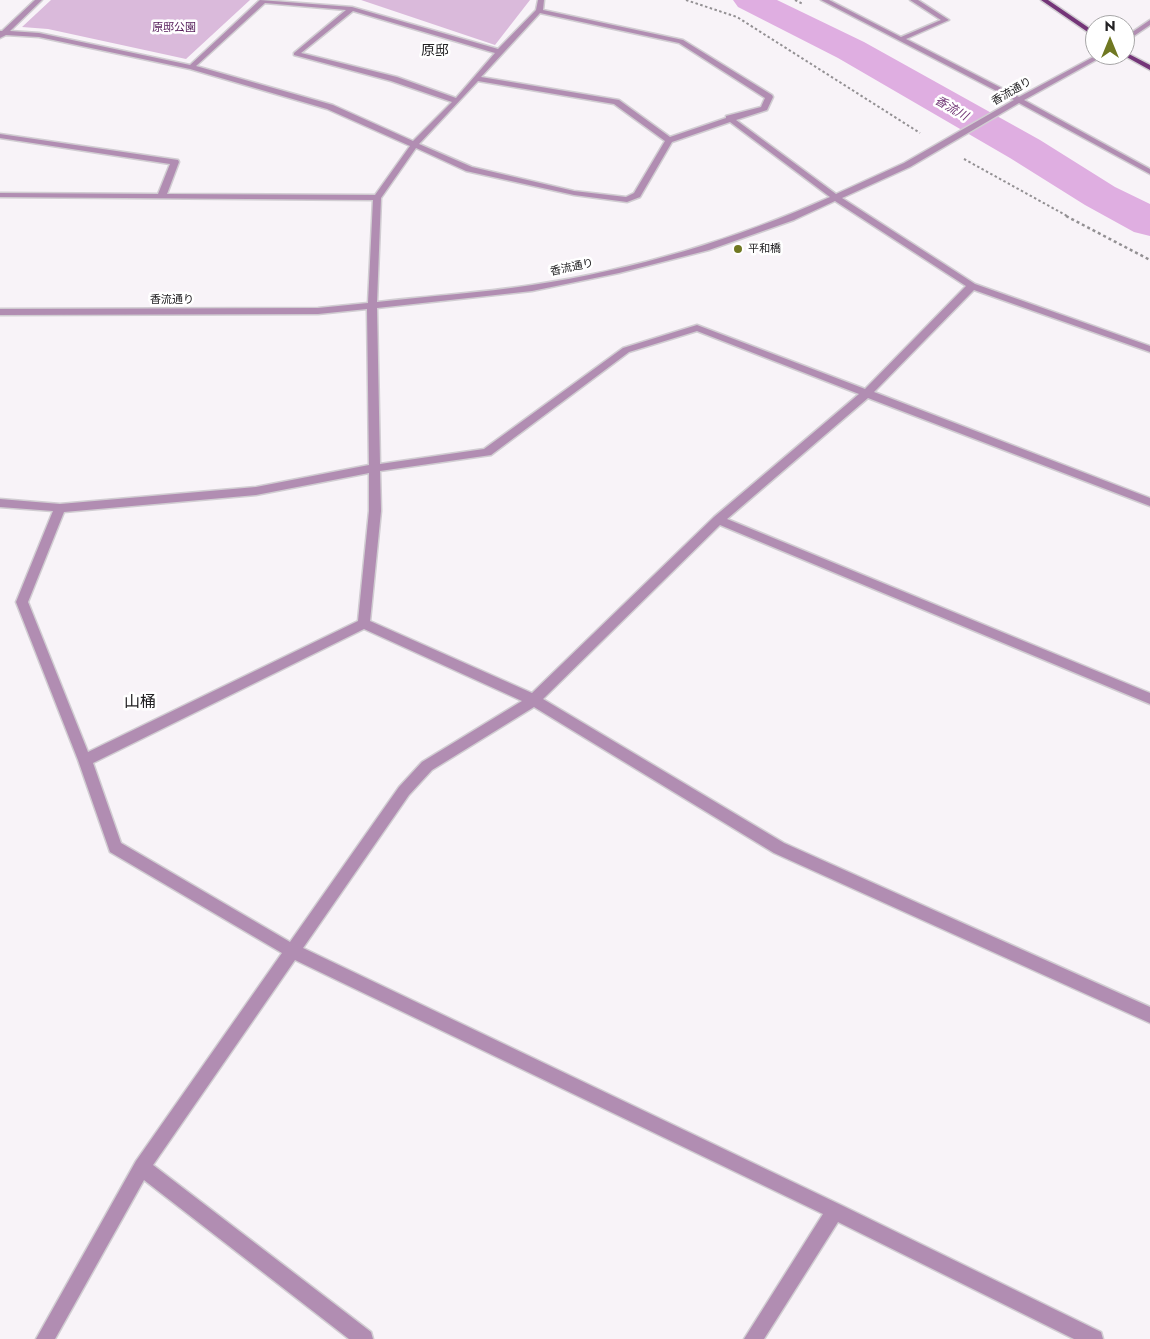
<!DOCTYPE html>
<meta charset="utf-8">
<style>
body{margin:0}
#map{position:relative;width:1150px;height:1339px;overflow:hidden;background:#f8f3f8;font-family:Jost,sans-serif}
canvas{display:block}
.north{position:absolute;left:1085px;top:15px;width:50px;height:50px;box-sizing:border-box;background:#fff;border:1px solid #a7a6a7;border-radius:50%;rotate:0deg;font-size:14px;font-weight:700;line-height:20px;text-align:center;color:#222123}
.north::after{content:'';display:block;margin:auto;width:18px;height:22px;background:#707822;clip-path:polygon(50% 0,100% 100%,50% 72%,0 100%)}
</style>
<div id="map">
<canvas width="1150" height="1339"></canvas>
<div class="north">N</div>
</div>
<script>
const g = document.querySelector('canvas').getContext('2d');
g.lineJoin = 'round';
function paint(path, color) { g.fillStyle = color; g.fill(path, 'evenodd'); }
function trace(path, color, width, dash) { g.strokeStyle = color; g.lineWidth = width; g.lineCap = dash ? 'butt' : 'round'; g.setLineDash(dash || []); g.stroke(path); }
function write(font, color, halo, rows, align = 'center') {
  g.font = font + ' Jost,"Noto Sans JP",sans-serif'; g.lineWidth = 5; g.setLineDash([]); g.textBaseline = 'middle'; g.strokeStyle = halo; g.fillStyle = color; for (const [text, x, y, turn = 0] of rows) {
    g.save(); g.translate(x, y); g.rotate((+turn || 0) * Math.PI / 180); g.textAlign = isNaN(turn) ? turn : align; if (halo) g.strokeText(text, 0, 0); g.fillText(text, 0, 0); g.restore();
  }
}
paint(new Path2D(`
 M51 0H250L186 59 48 29 22 27Z
 M361 0H530L495 45Z`), '#dabadb');
paint(new Path2D(`
 M733 0H777L864 42 1040 140 1115 187 1150 204V236L1134 232 1085 205 1010 158 838 58 738 7Z`), '#dfaee1');
const minor = new Path2D(`
 M35 0H42L10 31 39 33 190 65 260 0 352 7 498 49 536 10 538 0H544L543 10 683 40 772 95 773 97 767 110 736 120 836 194 904 163 1014 100 821 0H829L901 37 941 20 910 0H918L949 20 906 39 1019 97 1097 55H1105L1024 100 1150 169V174L1019 103 910 167 842 198 975 284 1150 346V352L974 290 874 392 1150 498V506L868 398 727 519 1150 693V704L720 525 543 699 784 843 1150 1007V1023L774 853 534 707 432 770 409 795 303 948 841 1205 1101 1332 1103 1339H1074L838 1222 764 1339H744L823 1214 295 960 153 1165 371 1332 373 1339H349L144 1180 55 1339H36L136 1161 282 953 110 852 78 760 16 602 53 511 0 507V499L60 504 256 487 369 465 367 309 318 314 0 315V309L318 308 368 303 373 200 0 197V193L158 194 170 164 0 138V134L178 160 179 162 167 194 375 195 410 146 327 109 190 69 39 37 6 35 0 38V31H2ZM265 3 346 10 294 53V55L391 81 452 102 413 141 333 105 196 66ZM353 11 495 53 456 98 397 77 301 53ZM540 13 679 43 765 98 761 107 726 116V118L670 137 619 100 481 77ZM478 81 614 104 665 141 634 193 626 197 574 191 472 167 419 144ZM730 122 830 197C737 239 633 270 532 285 481 293 428 296 377 302L381 198 416 148 466 171 574 195 627 202 640 197 672 142ZM835 201 966 286 865 389 697 325 623 348 484 449 380 464 377 308 532 291 619 273 709 250 794 220ZM697 331 859 394 714 517 532 693 370 621 381 511 380 471 491 455 629 352ZM369 473V511L358 621 88 752 28 602 64 512 256 495ZM364 629 522 701 422 762 399 787 290 942 121 843 93 763Z
 M1150 20V25L1125 42V37Z`);
const major = new Path2D(`
 M1041 0H1048L1095 32V37Z
 M1125 52 1150 65V70L1123 55H1125Z`);
trace(minor, '#d1cdd2', 3);
trace(major, '#d1cdd2', 3);
trace(new Path2D(`
 M686 0 737 17 920 133
 M795 0 803 4
 M964 159 1069 217`), '#939093', 2, [2.5, 2.5]);
trace(new Path2D(`
 M1066 216 1150 260`), '#939093', 2.5, [3, 3]);
paint(minor, '#b18db2');
paint(major, '#743578');
for (const [x, y, r, color] of [
 [738,249,5,"#707822"]
]) { const dot = new Path2D(); dot.arc(x, y, r, 0, 2 * Math.PI); g.fillStyle = color; g.fill(dot); trace(dot, '#fff', 2); }
write('11px', '#501755', '#fff', [
 ["原邸公園",174,28]
]);
write('11px', '#222123', '#fff', [
 ["香流通り",1012,92,-30],
 ["香流通り",572,268,-12],
 ["香流通り",172,300]
]);
write('11px', '#222123', '#fff', [
 ["平和橋",748,249]
], 'left');
write('italic 12px', '#6f3473', '#fff', [
 ["香流川",951,109,30]
]);
write('14px', '#222123', '#fff', [
 ["原邸",435,52]
]);
write('16px', '#222123', '#fff', [
 ["山桶",140,703]
]);
</script>
